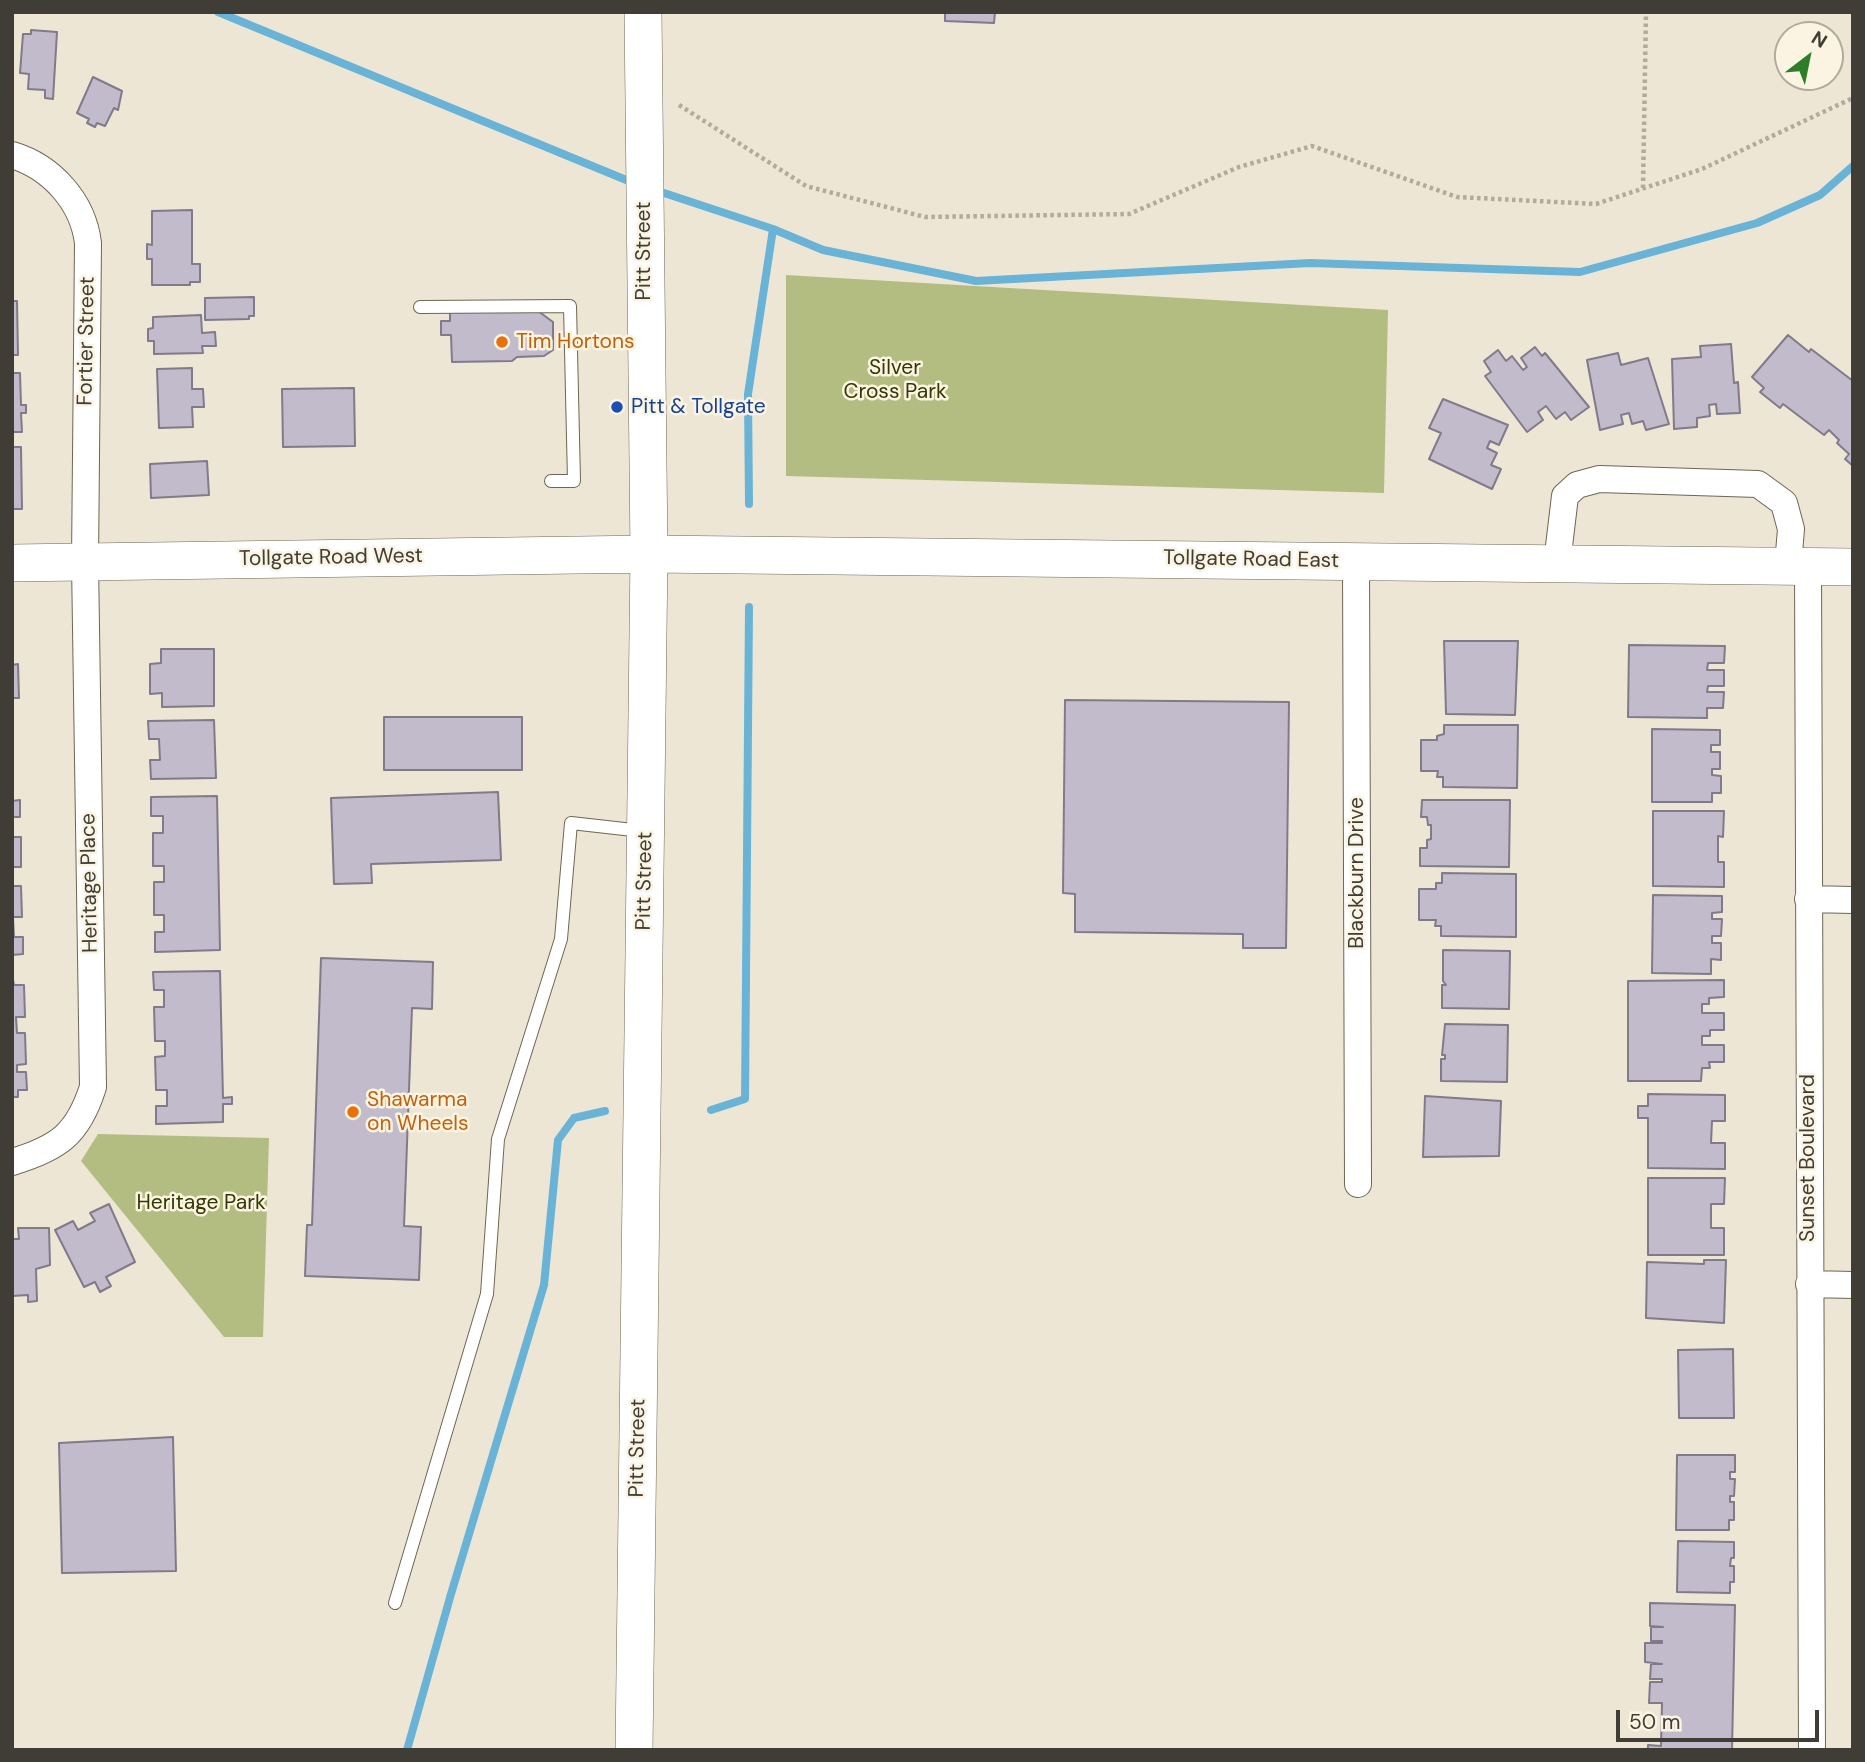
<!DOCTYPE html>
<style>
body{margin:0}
#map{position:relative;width:1865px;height:1762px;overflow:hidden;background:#eee6d5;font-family:"DM Sans",sans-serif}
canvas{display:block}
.frame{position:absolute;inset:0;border:14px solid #403d36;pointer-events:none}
.north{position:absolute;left:1774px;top:21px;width:70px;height:70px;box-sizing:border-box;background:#fbf4e2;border:2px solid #b0ab9d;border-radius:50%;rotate:32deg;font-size:19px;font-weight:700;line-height:28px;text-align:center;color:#403d36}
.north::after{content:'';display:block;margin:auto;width:24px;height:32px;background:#2e7e28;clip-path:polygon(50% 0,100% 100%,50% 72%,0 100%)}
.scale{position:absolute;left:1616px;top:1710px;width:203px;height:32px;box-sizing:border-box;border:4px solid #403d36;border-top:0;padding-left:9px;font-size:21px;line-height:24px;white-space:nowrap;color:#403d36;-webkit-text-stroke:5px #fbf4e2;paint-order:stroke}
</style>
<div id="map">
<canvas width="1865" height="1762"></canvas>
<div class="frame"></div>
<div class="north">N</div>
<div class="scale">50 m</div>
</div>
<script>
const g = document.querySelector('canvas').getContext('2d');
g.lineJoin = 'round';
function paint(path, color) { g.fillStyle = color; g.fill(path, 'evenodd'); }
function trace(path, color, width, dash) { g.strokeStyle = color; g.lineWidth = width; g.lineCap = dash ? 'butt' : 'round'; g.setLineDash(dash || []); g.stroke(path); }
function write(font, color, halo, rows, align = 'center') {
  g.font = font + ' "DM Sans",sans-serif'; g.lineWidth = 5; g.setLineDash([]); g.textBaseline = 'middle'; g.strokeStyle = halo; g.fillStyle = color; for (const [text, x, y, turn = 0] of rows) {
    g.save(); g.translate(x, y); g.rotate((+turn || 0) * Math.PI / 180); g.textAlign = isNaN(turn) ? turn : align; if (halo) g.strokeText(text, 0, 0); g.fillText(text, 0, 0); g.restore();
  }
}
paint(new Path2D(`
 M786 275 1388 310 1384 493 786 476Z
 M98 1134 269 1138 263 1337H224L81 1161Z`), '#b3bd82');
trace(new Path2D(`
 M218 12 636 184
 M655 190 773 229 823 250 976 281 1310 263 1580 272 1757 223 1820 195 1853 166
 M749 504 748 394 773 229
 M711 1110 745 1099 749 607
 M407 1750 451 1594 544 1285 558 1140 574 1118 605 1111`), '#69b3d7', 8);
const building = new Path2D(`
 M945 12H995L994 23 945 21Z
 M31 30 57 32 53 99 45 98V90L28 89 29 74 20 73 23 34H31Z
 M93 77 122 91 118 110 114 108 105 126 97 123 95 127 87 123 89 119 77 113Z
 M192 210V264H200V282H190V285H152V259H147V244L152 245V211Z
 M254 297V316H249V319L205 320V298Z
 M12 301H17L18 355H12Z
 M538 311 553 322V350L544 356 517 357 512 361 452 362 451 335H441V321H450V312Z
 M201 315 202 333 215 332 216 346H202L203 353 154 354V341H148V329L153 328V317Z
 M1788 335 1809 352 1811 349 1853 381V466L1845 459 1849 454 1837 443 1839 440 1829 430 1824 435 1783 404 1780 408 1760 392 1764 388 1752 377Z
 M1731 344 1734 383 1738 382 1740 413 1717 414 1716 404 1709 405 1710 416 1697 418V427L1674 429 1672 359 1701 357 1700 346Z
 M1535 347 1542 356 1545 353 1589 407 1571 420 1565 412 1556 419 1546 406 1538 412 1543 420 1527 432 1485 376 1491 372 1484 361 1498 350 1506 361 1512 356 1523 370 1527 367 1521 358Z
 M1618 353 1621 365 1648 358 1669 424 1646 430 1643 421 1632 424 1629 413 1621 415 1623 424 1600 430 1587 360Z
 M192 368V389H203L204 407H192L193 427 159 428 157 369Z
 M12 373H20L21 405H26V413H21L22 432H12Z
 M354 388 355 446 283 447 282 389Z
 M1443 399 1508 425 1499 445 1490 441 1487 448 1497 453 1491 465 1501 469 1492 489 1429 459 1441 433 1429 428Z
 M12 447H21L22 509H12Z
 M207 461 209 495 151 498 150 464Z
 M1444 641H1518L1515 715 1446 714Z
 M1629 645 1725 646 1724 663H1708L1707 670H1724V686H1708L1707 692H1724L1723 708H1707V718L1628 717Z
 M161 649H214V706L162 707V693L150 694V664L161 663Z
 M18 664 19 698H12V665Z
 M1065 700 1289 702 1286 948H1243V934L1075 932V894L1063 893Z
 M384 717H522V770H384Z
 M214 720 216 778 151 779 150 760H160L159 739H149L148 721Z
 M1444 725H1518L1517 788 1443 787V777H1437L1438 771H1421V740H1437V736L1444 734Z
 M1652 729 1720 730V745H1711V752H1720V769H1712V775L1721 776V793H1712V802H1652Z
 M498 792 501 860 371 864 372 883 334 884 331 798Z
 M217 796 220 950 155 952V932H164V915H154V882H164V866H153V833H163V816H151V797Z
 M20 800V817H12V801Z
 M1422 800H1510L1509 867 1420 866V848H1427V840L1431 839V825H1428L1427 817H1421Z
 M1653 811H1724L1723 837 1718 836V862H1724V887L1653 886Z
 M12 837H21V867H12L13 886H21L22 917H13L14 937H23V954L12 955Z
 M1442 873 1516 874V937L1441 936V926H1435L1436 920H1419V889H1436V883H1442Z
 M1653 895 1722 896V912L1712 913V919H1722L1721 936H1712V943H1721V960L1711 959V974L1652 973Z
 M1443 950 1510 951 1509 1009 1442 1008V985H1446L1443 981Z
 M321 958 433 962 432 1009 412 1008 404 1226 421 1227 419 1280 305 1276 307 1225H312Z
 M220 971 223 1098 232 1097V1104H223V1122L156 1124V1106H167V1090H156L155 1057 165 1056V1041H155L154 1007H164V990H154L153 972Z
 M12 974 14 985H24L25 1017H16L17 1033H25L26 1064 17 1065V1072H26L27 1090H18V1097H12Z
 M1724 980V997L1709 998V1004H1702V1013H1724V1030H1710V1036H1702V1045H1724V1062H1709L1710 1068H1702L1701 1081H1628V981Z
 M1445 1024 1508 1025 1507 1082 1441 1081V1059H1445V1055H1442Z
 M1648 1094 1725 1095V1121H1712L1711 1143H1725V1169L1648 1168V1118H1638V1106H1648Z
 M1425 1096 1501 1101 1499 1156 1423 1157Z
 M1648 1178H1725L1724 1204H1711V1228H1724V1255H1648Z
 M109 1204 135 1262 106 1277 111 1286 100 1292 95 1282 84 1287 55 1230 73 1221 78 1230 95 1221 90 1213Z
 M18 1228H49L50 1265 36 1269 37 1301 28 1302V1295L12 1296V1239H19Z
 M1704 1260H1726L1724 1323 1646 1318 1647 1262 1704 1264Z
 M1733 1349 1734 1418H1679L1678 1350Z
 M173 1437 176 1571 62 1573 59 1443Z
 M1677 1455H1735V1472H1730V1479H1735L1734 1496H1730V1502H1734V1520H1729V1530H1676Z
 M1678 1541 1734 1542V1558H1731L1730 1566H1734V1582H1730V1593L1677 1592Z
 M1650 1603 1735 1605 1732 1750H1648V1745L1661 1746 1662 1703H1649L1650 1682H1662V1679H1650L1651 1664H1662L1645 1662V1643H1662V1641H1651V1627H1663L1650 1626Z`);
paint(building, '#c1bbcc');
trace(building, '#807a8a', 2);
const lane = new Path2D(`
 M420 307 570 306 574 481H551
 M395 1603 487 1294 498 1139 561 939 571 823 642 831`);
const street = new Path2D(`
 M12 155C52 167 83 202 88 243L85 562 93 1087C78 1134 59 1148 12 1162
 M1356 561 1358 1184
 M1557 563 1565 496 1577 485 1599 479 1758 484 1784 503 1791 529 1788 565
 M1808 566 1812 1750
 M1808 899 1853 900
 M1809 1284 1853 1285`);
const secondary = new Path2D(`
 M12 563 649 554 1853 567
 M634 1750 649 554 643 12`);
trace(lane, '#6d6656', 14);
trace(street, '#6d6656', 28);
trace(secondary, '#6d6656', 38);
trace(new Path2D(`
 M679 105 806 186 925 217 1129 214 1239 167 1312 146 1457 197 1596 204 1702 169 1853 98
 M1643 188 1646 12`), '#b1ab9d', 4.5, [3.5, 3.5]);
trace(lane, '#fff', 12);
trace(street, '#fff', 26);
trace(secondary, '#fff', 37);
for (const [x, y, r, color] of [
 [502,342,7,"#e8710a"],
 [617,407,7,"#1a4fb4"],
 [353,1112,7,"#e8710a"]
]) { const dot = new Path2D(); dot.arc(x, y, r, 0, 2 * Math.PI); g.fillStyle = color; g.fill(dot); trace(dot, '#fbf4e2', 2.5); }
write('21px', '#403d36', '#fbf4e2', [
 ["Pitt Street",644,251,-90],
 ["Fortier Street",87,341,-89],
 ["Tollgate Road West",331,558,-1],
 ["Tollgate Road East",1251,560,1],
 ["Blackburn Drive",1357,873,-90],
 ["Pitt Street",645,881,-89],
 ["Heritage Place",90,883,-91],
 ["Sunset Boulevard",1808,1158,-90],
 ["Pitt Street",638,1448,-89]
]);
write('21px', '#c56008', '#fbf4e2', [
 ["Tim Hortons",516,342],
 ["Shawarma",367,1100],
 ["on Wheels",367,1124]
], 'left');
write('21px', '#333802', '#fbf4e2', [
 ["Silver",895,368],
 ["Cross Park",895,392],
 ["Heritage Park",201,1203]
]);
write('21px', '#164399', '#fbf4e2', [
 ["Pitt & Tollgate",631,407]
], 'left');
</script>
